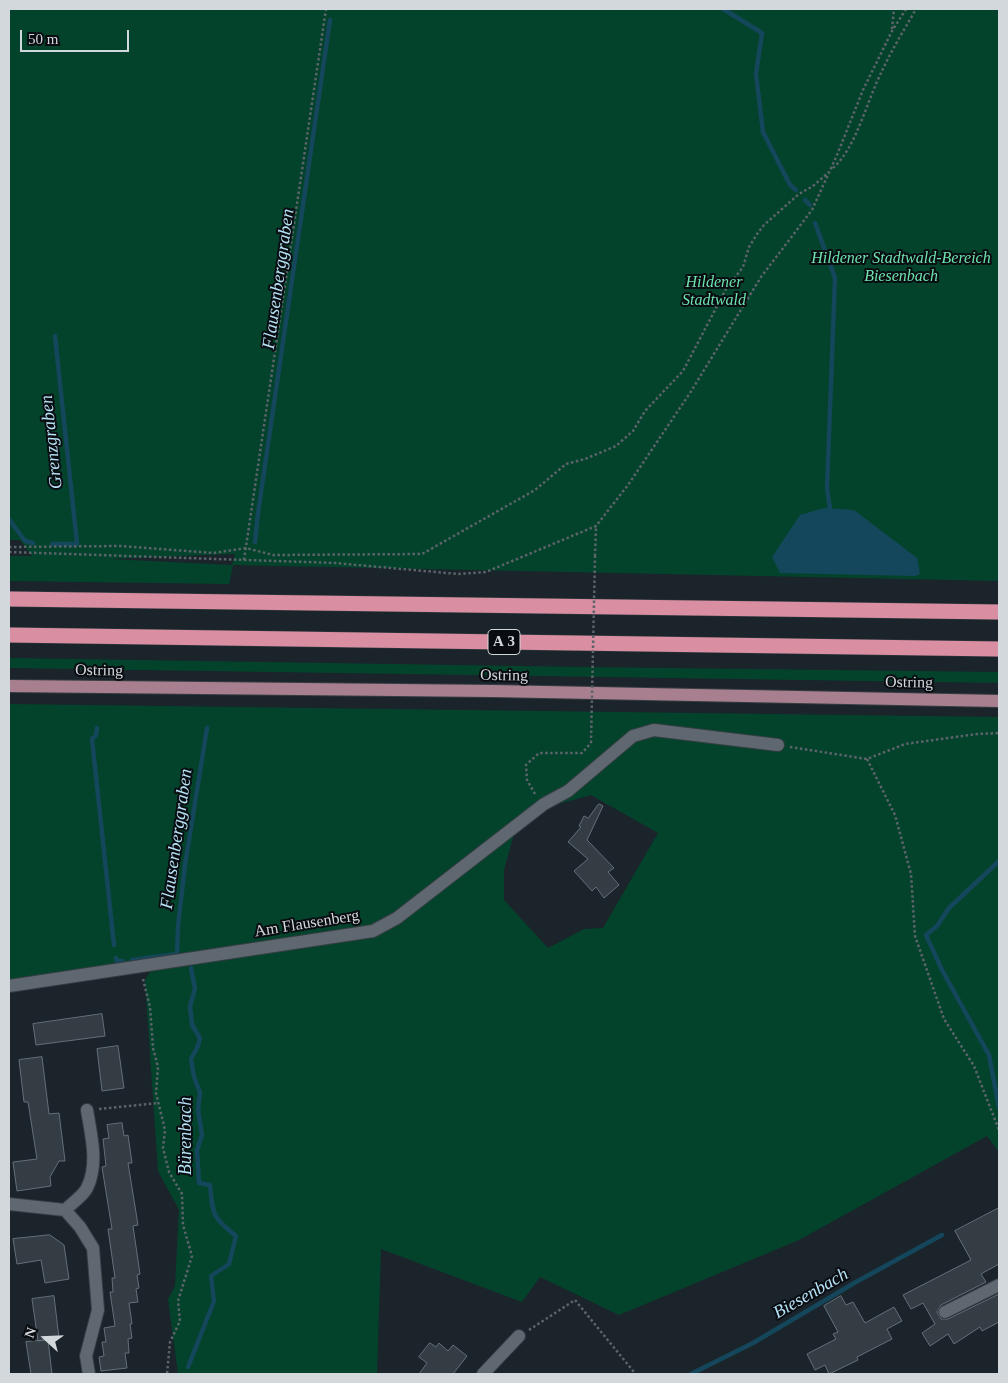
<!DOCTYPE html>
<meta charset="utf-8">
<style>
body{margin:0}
#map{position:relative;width:1008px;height:1383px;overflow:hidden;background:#1b242b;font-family:"Times New Roman",serif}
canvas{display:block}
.frame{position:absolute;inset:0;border:10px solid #d3d8dd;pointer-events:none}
.north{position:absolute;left:20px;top:1313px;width:50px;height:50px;-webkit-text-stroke:4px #090c10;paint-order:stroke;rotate:290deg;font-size:14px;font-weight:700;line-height:20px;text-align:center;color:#d3d8dd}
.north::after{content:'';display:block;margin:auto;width:18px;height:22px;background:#d3d8dd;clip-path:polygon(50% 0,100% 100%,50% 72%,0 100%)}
.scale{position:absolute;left:20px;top:30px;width:109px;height:22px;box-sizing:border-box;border:2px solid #d3d8dd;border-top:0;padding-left:6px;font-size:15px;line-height:18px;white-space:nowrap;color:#d3d8dd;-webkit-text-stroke:4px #090c10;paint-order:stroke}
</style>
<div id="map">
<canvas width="1008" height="1383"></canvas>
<div class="frame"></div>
<div class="north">N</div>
<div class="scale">50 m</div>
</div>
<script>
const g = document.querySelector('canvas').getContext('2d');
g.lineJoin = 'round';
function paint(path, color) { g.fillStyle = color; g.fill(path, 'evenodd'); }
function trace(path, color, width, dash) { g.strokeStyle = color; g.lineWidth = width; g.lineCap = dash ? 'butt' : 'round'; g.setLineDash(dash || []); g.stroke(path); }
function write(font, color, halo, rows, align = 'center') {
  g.font = font + ' "Times New Roman",serif'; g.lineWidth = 4; g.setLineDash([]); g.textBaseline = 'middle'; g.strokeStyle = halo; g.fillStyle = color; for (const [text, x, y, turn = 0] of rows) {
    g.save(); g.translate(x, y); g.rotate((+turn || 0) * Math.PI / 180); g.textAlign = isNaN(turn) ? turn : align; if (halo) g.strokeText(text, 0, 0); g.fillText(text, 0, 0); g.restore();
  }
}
paint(new Path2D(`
 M9 9H999V581L233 565 229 584 9 581V556H32L20 540H9ZM235 554 232 565 109 559 234 554Z
 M9 658 583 667 999 672V683L9 668Z
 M9 704 999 717V1152L987 1136 799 1240 619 1315 540 1277 522 1302 381 1249 377 1374H178L168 1299 175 1286 179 1210 158 1171 145 981 155 961 9 980ZM591 795 658 833 603 928 584 929 548 948 504 900V870L519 815Z`), '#03432c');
paint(new Path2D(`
 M824 508 854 510 917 558 920 574 915 576 780 573 772 557 800 515Z`), '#14475b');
trace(new Path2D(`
 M723 9 762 33 756 74 763 132 790 185 796 190
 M805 200 810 205
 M815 223 835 278 827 488 830 509
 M9 519 25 541 33 543
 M255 542 258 513 330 20
 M52 544H77L55 336
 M97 728 96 735 92 739 114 945
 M999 861 949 908 937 926 926 935 942 970 989 1055 999 1108
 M116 958 117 961H123
 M132 960 177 954 178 926 185 865 207 728
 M188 1367 214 1301 211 1276 229 1264 236 1236C212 1217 213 1215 210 1185L199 1183 197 1150 202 1135 198 1110 200 1092 194 1077 191 1059 198 1046 200 1038 192 1025 190 1006 195 989 191 968
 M691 1374 753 1343 856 1282 942 1235`), '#14475b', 4.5);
const building = new Path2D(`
 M599 804 603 806 587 840 614 868 608 872 619 885 604 898 596 887 592 891 574 871 588 859 568 842 581 827 579 826 584 816 588 818Z
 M102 1014 105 1036 36 1045 33 1024Z
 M118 1046 124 1088 102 1091 97 1049Z
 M42 1057 49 1114 59 1113 65 1161H59L50 1177 51 1186 17 1191 13 1162 37 1159 28 1102H24L19 1060Z
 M122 1123 124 1136 128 1135 132 1163H128L138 1225 133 1226 140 1274 137 1275 139 1288 136 1289 138 1302 129 1303 132 1324H130L132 1338 128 1339 129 1353H125L127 1368 101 1371 99 1357 104 1356 102 1342H106L104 1328 115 1326 110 1292H113L112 1278H115L108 1229H112L102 1167 106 1166 103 1139 109 1138 107 1125Z
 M999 1208V1264L981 1274 986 1282 941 1305 937 1312 941 1319H948L999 1294V1322L982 1331 980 1327 954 1344 948 1334 930 1346 922 1333 935 1324 923 1303 911 1309 903 1295 971 1260 955 1231Z
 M50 1235 64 1245 69 1279 45 1283 41 1260 17 1264 13 1239Z
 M54 1296 59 1338 38 1341 32 1299Z
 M841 1296 846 1305 853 1302 865 1323 894 1307 902 1321 887 1329 892 1339 857 1357 858 1360 829 1374 825 1365 815 1370 807 1354 836 1339 833 1334 838 1332 824 1306Z
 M48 1340 52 1374H31L26 1342Z
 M430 1343 436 1347 439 1343 448 1351 453 1345 467 1356 453 1374H419L427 1363 419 1357Z`);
paint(building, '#343d44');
trace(building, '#666f78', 1);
const minor = new Path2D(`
 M9 986 373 931 397 918 544 804 568 791 633 736 654 730 778 745
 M87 1110C91 1135 99 1164 87 1188 83 1196 72 1203 65 1210L80 1227 93 1248 98 1310 86 1356 89 1374
 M9 1204 65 1210
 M945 1312 999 1285
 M483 1374 519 1336`);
const major = new Path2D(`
 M9 686 493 691 999 701`);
const highway = new Path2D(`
 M9 599 999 612
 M9 635 999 649`);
trace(minor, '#373e43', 14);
trace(major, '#373e43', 14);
trace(highway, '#373e43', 16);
trace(new Path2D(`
 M892 29 894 9
 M833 168C856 148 867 101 881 73 891 51 904 30 916 9
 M9 547 120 546 213 553 246 548 273 555 422 554 535 490 566 464 585 459 616 446 633 431 645 411 683 371 726 289 743 267 749 247 757 234 764 225 799 194 813 186 829 172
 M9 552 335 563 458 574 486 572 596 526 628 485 690 393 761 277 812 210 837 155 863 90 892 31 906 9
 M595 556 596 526
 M244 560 326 9
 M790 747 867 759 905 744 977 734 999 733
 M867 759 895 815 911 874 915 936 944 1019 974 1066 999 1130
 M535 794 527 780 526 765 539 753H582L591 743
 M143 979 150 1007 153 1048 158 1067 156 1093 165 1130 163 1148 169 1172 182 1194 183 1225 192 1256 178 1301 180 1321 170 1342 167 1374
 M99 1109 158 1103
 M529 1330 575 1300 634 1372`), '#5c646a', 2.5, [2.5, 2.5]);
trace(minor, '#5f6871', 12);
trace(major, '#a87f8e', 12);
trace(highway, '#d98ea2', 15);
trace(new Path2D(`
 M591 743 595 556`), '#5c646a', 2.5, [2.5, 2.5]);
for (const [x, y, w] of [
 [504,642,32]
]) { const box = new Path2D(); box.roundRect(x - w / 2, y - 12.5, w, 25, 4); g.fillStyle = '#090c10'; g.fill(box); trace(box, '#d3d8dd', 1); }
write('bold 15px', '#d3d8dd', null, [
 ["A 3",504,642]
]);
write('italic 16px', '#6de4ae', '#090c10', [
 ["Hildener Stadtwald-Bereich",901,259],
 ["Biesenbach",901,277],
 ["Hildener",714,283],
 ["Stadtwald",714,301]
]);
write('16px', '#d3d8dd', '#090c10', [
 ["Ostring",99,671,1],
 ["Ostring",504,676,1],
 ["Ostring",909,683,1],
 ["Am Flausenberg",307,924,-9]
]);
write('italic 18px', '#b6e2f6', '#090c10', [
 ["Flausenberggraben",279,279,-82],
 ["Grenzgraben",52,442,-96],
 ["Flausenberggraben",177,839,-82],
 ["Bürenbach",186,1136,-90],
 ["Biesenbach",811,1294,-30]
]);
</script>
